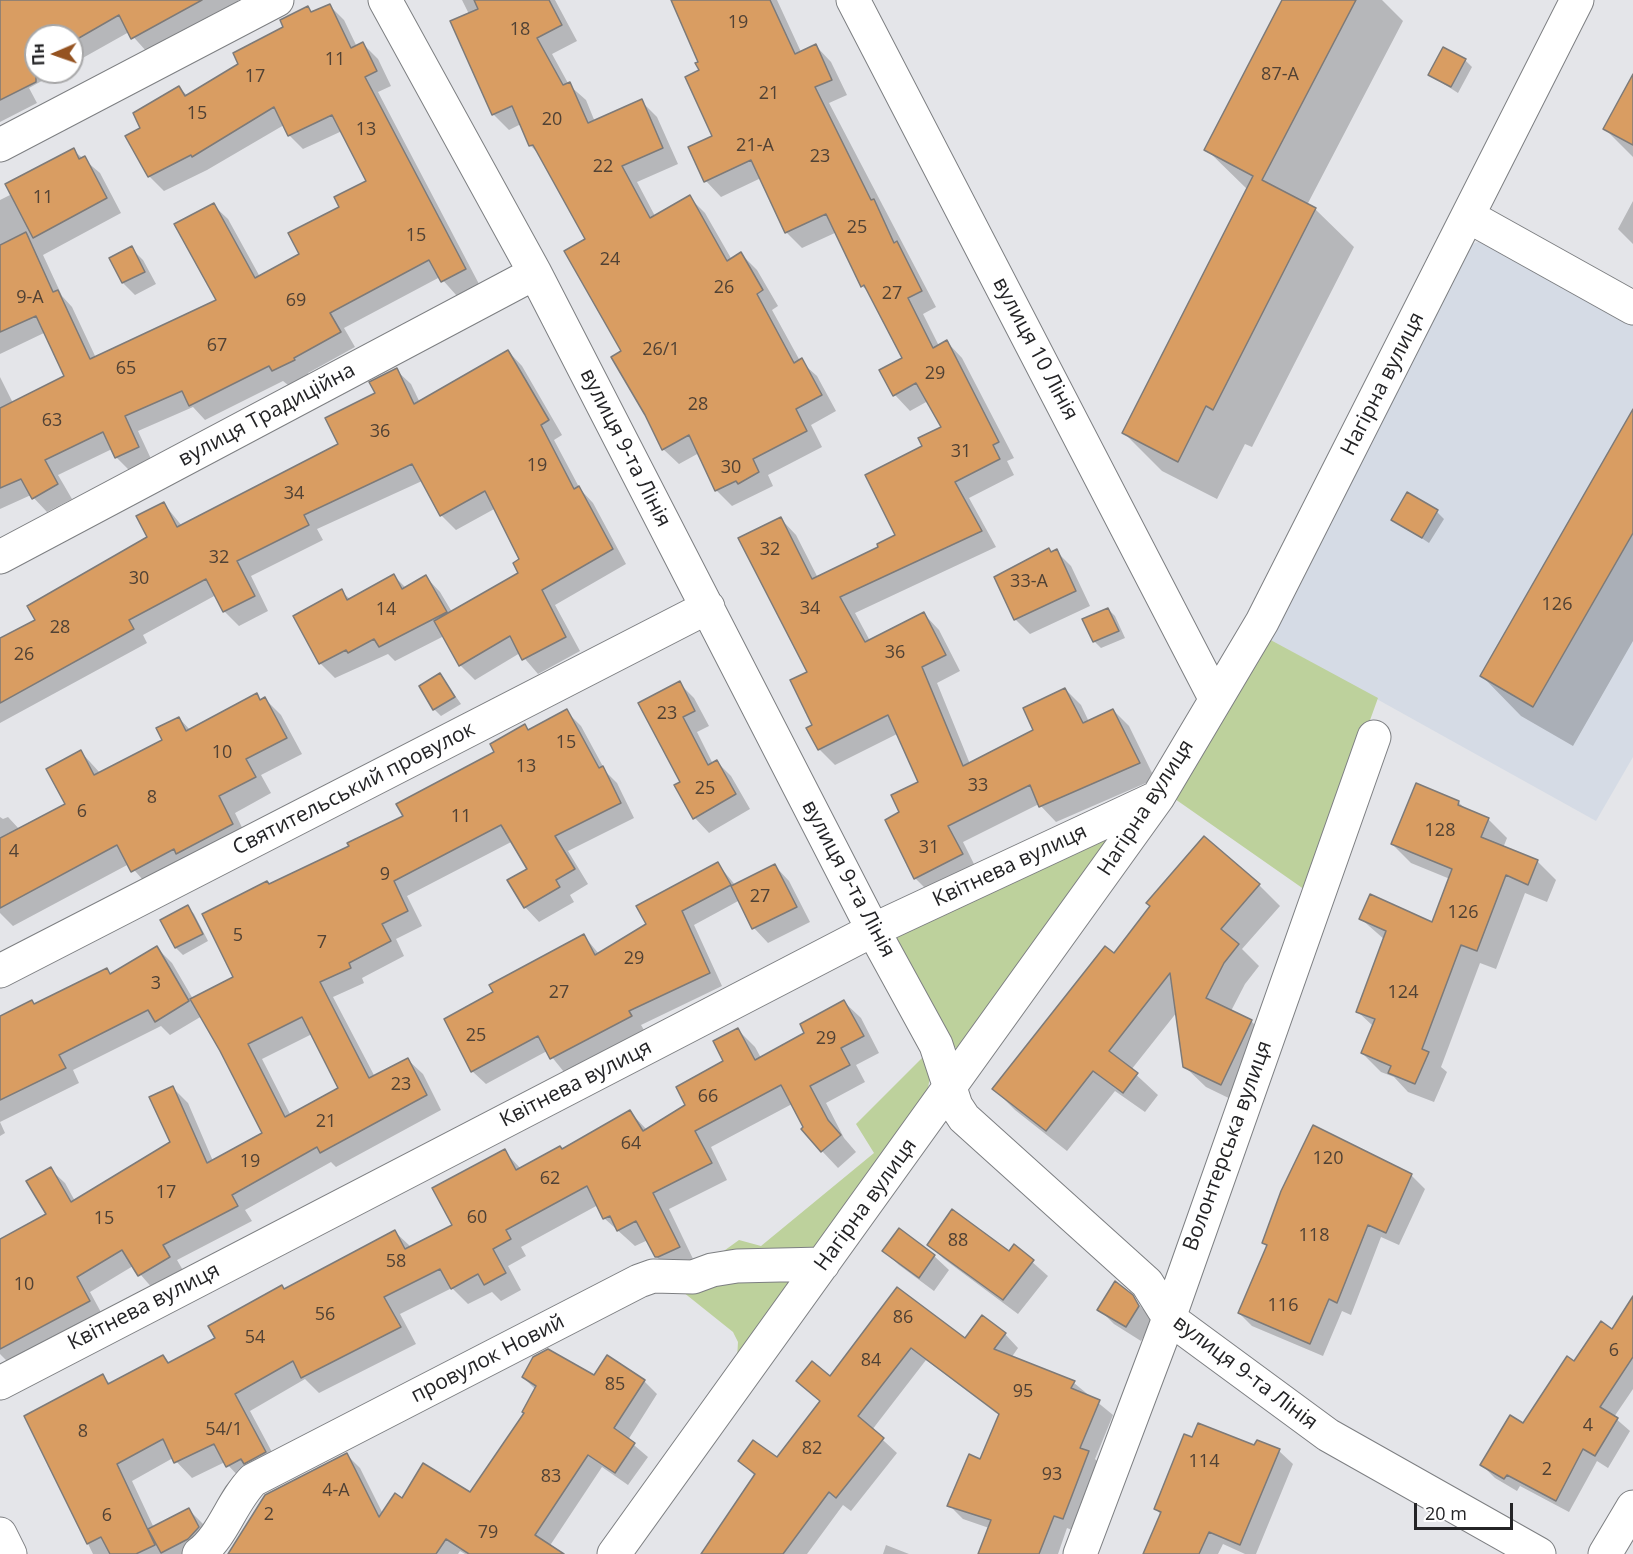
<!DOCTYPE html>
<meta charset="utf-8">
<style>
body{margin:0}
#map{position:relative;width:1633px;height:1554px;overflow:hidden;background:#e4e5e9;font-family:"Open Sans",sans-serif}
canvas{display:block}
.north{position:absolute;left:24px;top:24px;width:60px;height:60px;box-sizing:border-box;background:#fff;border:2px solid #a7a7a8;border-radius:50%;rotate:268deg;font-size:16px;font-weight:700;line-height:24px;text-align:center;color:#242426}
.north::after{content:'';display:block;margin:auto;width:21px;height:27px;background:#955321;clip-path:polygon(50% 0,100% 100%,50% 72%,0 100%)}
.scale{position:absolute;left:1414px;top:1503px;width:99px;height:27px;box-sizing:border-box;border:3px solid #242426;border-top:0;padding-left:8px;font-size:18px;line-height:21px;white-space:nowrap;color:#242426;-webkit-text-stroke:4px #fff;paint-order:stroke}
</style>
<div id="map">
<canvas width="1633" height="1554"></canvas>
<div class="north">Пн</div>
<div class="scale">20 m</div>
</div>
<script>
const g = document.querySelector('canvas').getContext('2d');
g.lineJoin = 'round';
function paint(path, color) { g.fillStyle = color; g.fill(path, 'evenodd'); }
function trace(path, color, width, dash) { g.strokeStyle = color; g.lineWidth = width; g.lineCap = dash ? 'butt' : 'round'; g.setLineDash(dash || []); g.stroke(path); }
function write(font, color, halo, rows, align = 'center') {
  g.font = font + ' "Open Sans",sans-serif'; g.lineWidth = 4.5; g.setLineDash([]); g.textBaseline = 'middle'; g.strokeStyle = halo; g.fillStyle = color; for (const [text, x, y, turn = 0] of rows) {
    g.save(); g.translate(x, y); g.rotate((+turn || 0) * Math.PI / 180); g.textAlign = isNaN(turn) ? turn : align; if (halo) g.strokeText(text, 0, 0); g.fillText(text, 0, 0); g.restore();
  }
}
paint(new Path2D(`
 M1478 242H1489L1633 325V757L1596 821 1267 638 1469 245Z`), '#d5dbe5');
paint(new Path2D(`
 M1267 638 1378 698 1308 892 1175 799Z
 M1108 838V843L962 1043 957 1048 953 1047 892 931Z
 M925 1055 931 1072 925 1104 824 1244 799 1254 703 1266 739 1240 761 1246 874 1153 856 1124Z
 M792 1277 790 1286 737 1360 738 1342 733 1332 668 1280Z`), '#bdd19c');
paint(new Path2D(`
 M0 0H238L239 2 147 52 129 32 72 64V36H36V72H58L29 88 37 103 0 122Z
 M462 0H555L577 41 552 54 569 85 586 100 595 122 641 101 657 117 678 164 637 182 655 216 689 197 705 213 732 260 741 254 757 270 778 306 772 310 800 361 817 376 836 411 811 425 822 447 768 475 773 486 732 506 716 490 699 453 679 464 663 449 587 240 541 156 531 146 521 124 509 130 493 114 469 14Z
 M675 0H777L801 52 816 46 831 62 847 95 829 103 936 307 923 314 939 346 947 342 962 358 1014 458 1007 461 1014 475 969 498 996 547 855 613 870 641 924 614 939 630 960 671 937 683 970 764 1035 730 1065 689 1081 705 1089 722 1113 710 1129 726 1155 779 1056 822 1039 804 963 842 977 870 931 894 915 878 901 813 920 783 897 734 835 765 819 749 809 672 781 519 796 535 818 578 880 548 897 536 924 447 943 428 928 401 910 411 895 395 904 358 872 295 862 286 837 232 802 248 786 232 761 178 721 197 706 181 690 148 714 137 700 62Z
 M1284 0H1382L1403 21 1307 205 1315 209 1354 247 1252 447 1245 444 1217 499 1162 471 1124 433 1248 190 1206 149Z
 M329 5 344 20 357 47 363 44 378 59 391 86 378 92 479 284 457 296 440 277 344 328 355 347 308 373 309 375 288 385 283 381 205 420 193 407 138 431 152 461 131 472 116 457 112 449 58 475 72 499 47 512 31 495 0 509V377L13 403 66 377 46 332 0 354V200L12 194 73 150 100 173 121 213 43 255 62 296 72 307 96 358 218 301 213 205 228 219 260 277 301 254 368 181 342 131 303 149 289 135 284 125 207 170 164 191 149 176 142 129 179 88 188 96 240 65 307 8 313 13Z
 M1465 60 1472 67 1458 93 1430 75Z
 M1633 77V157L1605 129Z
 M1633 201V244L1618 229Z
 M131 248 143 260 156 284 135 295 123 283 111 258Z
 M508 351 522 366 562 435 554 440 580 489 593 503 626 564 555 605 580 651 538 674 520 653 475 680 460 665 444 636 395 661 388 654 335 678 320 663 341 591 351 600 394 576 406 588 426 577 440 592 452 612 520 574 521 560 496 508 456 530 441 515 422 481 317 529 323 540 251 576 268 611 239 626 224 611 216 595 143 635 147 643 0 723V640L37 621 149 538 164 504 182 526 340 445 396 370 411 384 420 403Z
 M1633 412V641L1573 746 1521 716 1482 676Z
 M1437 512 1444 519 1429 543 1393 519Z
 M1056 551 1071 566 1090 606 1030 634 1015 619 1052 553Z
 M1108 609 1115 616 1125 638 1101 648 1094 641Z
 M440 674 461 704 441 716 434 709Z
 M679 683 694 698 709 726 697 732 713 764 717 762 731 776 750 809 709 833 695 818 682 782Z
 M256 695 262 701 265 699 281 715 302 754 261 775 271 793 235 813 248 840 149 887 129 864 13 926 0 913V817L3 819 8 817 20 830 67 805 81 752 100 773 164 740 179 718 190 730Z
 M566 711 581 726 606 772 617 783 634 818 568 851 588 884 570 895 574 902 539 922 525 907 529 869 513 841 407 896 422 926 396 939 404 956 362 978 364 983 333 997 375 1077 408 1060 423 1074 441 1110 336 1167 331 1162 245 1210 252 1221 177 1260 184 1272 154 1290 133 1266 90 1292 103 1316 11 1365 0 1354V1241L48 1215 50 1169 65 1183 75 1201 172 1143 173 1088 188 1103 213 1161 264 1133 202 1016 170 1035 161 1026 73 1070 79 1083 0 1122V1018L35 1006 106 970 111 975 157 948 172 963 193 999 235 978 270 885 351 847 405 816 496 752 525 726 530 731ZM312 1034 340 1088 291 1116 262 1059Z
 M1458 802 1467 810 1488 819 1507 838 1503 848 1537 861 1556 880 1547 902 1525 893 1496 969 1480 963 1441 1067 1447 1072 1434 1102 1408 1092 1394 1077 1381 1072 1362 1053 1373 1026 1358 1012 1385 940 1360 918 1433 924 1450 879 1411 863 1392 844Z
 M717 863 736 886 775 866 789 881 810 922 768 943 754 928 740 900 694 925 722 986 641 1025 644 1030 564 1072 547 1051 486 1084 472 1071 495 993 584 936 599 954 648 925Z
 M1259 885 1280 906 1242 949 1259 966 1245 984 1231 1011 1251 1021 1272 1042 1243 1105 1206 1087 1184 1066 1177 1012 1131 1070 1158 1095 1145 1112 1115 1091 1067 1151 1015 1110 994 1089 1114 956Z
 M188 907 194 914 208 941 183 955 176 948Z
 M844 1002 861 1018 879 1053 856 1065 865 1082 826 1103 844 1138 856 1152 838 1168 822 1151 805 1128 792 1104 711 1147 727 1180 669 1209 695 1263 672 1273 656 1256 648 1240 635 1246 604 1218 598 1205 521 1247 526 1256 508 1266 521 1290 501 1301 492 1292 468 1304 452 1288 400 1314 416 1344 319 1393 305 1379 250 1411 281 1469 244 1482 225 1462 192 1478 173 1458 132 1481 154 1528 189 1510 205 1526V1554H93L26 1417 103 1376 111 1385 163 1357 169 1364 217 1339 281 1286 285 1290 395 1232 411 1247 454 1225 504 1151 521 1169 563 1150 630 1112 647 1130 687 1106 725 1062 738 1030 755 1047 761 1058 806 1034Z
 M0 1122 5 1133 0 1136Z
 M1313 1127 1412 1176 1425 1189 1399 1245 1381 1237 1351 1315 1342 1311 1323 1356 1252 1326 1239 1313 1268 1247 1264 1243Z
 M929 1245 1009 1253 1014 1246 1048 1276 1018 1314 944 1259Z
 M884 1251 934 1256 949 1270 934 1291 899 1265Z
 M897 1290 965 1340 1005 1334 1018 1348 1011 1358 1074 1383 1113 1415 1095 1459 1102 1466 1077 1532 1067 1528 1058 1554H980L989 1528 963 1519 949 1505 981 1461 1000 1416 926 1360 872 1430 897 1453 851 1511 843 1505 807 1554H702L755 1476 740 1461 777 1459 821 1402 798 1381 830 1378Z
 M1132 1296 1153 1321 1141 1341 1114 1324 1099 1309Z
 M1633 1325V1389L1614 1417 1630 1431 1608 1468 1597 1461 1569 1512 1520 1486 1517 1491 1495 1478 1482 1465 1524 1425 1575 1363 1613 1331Z
 M523 1377H594L644 1381 657 1394 628 1440 648 1457 628 1485 602 1467 549 1547 556 1554H465L460 1551 458 1554H230L347 1455 360 1468 383 1514 402 1500 470 1494 526 1413 536 1390Z
 M1255 1447 1279 1451 1293 1464 1256 1554H1245L1223 1544 1218 1554H1145L1161 1515 1156 1509Z
 M886 1545 909 1554H883Z`), '#0003');
const building = new Path2D(`
 M0 0H202L131 39 119 15 72 42V36H36V82L0 100Z
 M474 0H549L562 25 537 38 563 85 570 82 588 123 642 99 663 148 622 166 650 218 690 195 727 261 741 252 763 290 757 294 794 363 802 358 822 395 796 409 807 431 753 459 759 472 738 484 736 481 715 491 689 435 662 450 645 415 611 357 621 351 564 251 585 239 533 145 529 146 512 106 492 115 450 21 478 9Z
 M671 0H770L795 54 816 44 832 80 815 87 871 200 874 199 894 243 897 241 922 291 908 298 933 348 947 340 999 442 993 445 1000 459 955 482 982 531 840 597 865 642 924 612 946 655 922 667 963 766 1033 730 1023 708 1065 688 1083 723 1113 709 1140 763 1039 807 1030 785 948 826 963 854 914 879 885 820 899 812 891 795 918 782 888 715 818 750 806 728 812 725 790 680 807 672 738 538 781 517 812 579 878 547 877 544 895 535 865 475 922 446 918 438 941 427 916 383 893 396 879 370 902 358 864 285 861 287 826 214 785 233 751 160 704 182 688 147 712 136 685 77 699 70 695 63 698 62Z
 M1282 0H1356L1262 180 1316 208 1213 410 1206 406 1178 462 1122 433 1253 176 1204 150Z
 M330 4 351 48 363 42 377 71 365 77 466 269 441 282 429 260 330 313 341 332 294 358 295 360 272 371 269 366 189 406 182 391 125 416 139 447 115 458 103 432 45 460 58 484 32 499 21 479 0 488V408L64 376 36 316 0 332V245L26 232 53 292 58 290 90 359 216 300 174 224 214 203 255 278 299 254 288 233 339 207 334 197 366 181 332 115 288 136 274 107 192 157 191 155 148 177 125 136 140 128 133 113 179 86 185 96 238 64 233 53 283 27 280 20 308 6 311 12Z
 M1443 47 1466 59 1451 87 1428 75Z
 M1633 74V145L1603 129Z
 M74 148 79 159 85 156 107 198 33 238 5 184Z
 M132 246 145 272 122 283 109 258Z
 M508 350 549 420 541 425 574 489 579 486 613 549 542 590 566 637 522 660 510 636 459 666 434 621 518 573 513 563 519 559 485 491 440 516 412 464 304 515 309 525 237 561 255 596 223 612 206 579 129 620 134 629 0 703V638L35 620 27 606 147 537 136 516 164 502 177 527 338 444 325 418 375 393 369 382 397 368 414 404Z
 M1633 409V533L1533 707 1480 676Z
 M1407 492 1438 510 1422 538 1391 520Z
 M1049 548 1051 552 1057 549 1076 591 1014 620 994 577Z
 M394 574 402 589 426 575 447 612 379 647 374 639 348 653 346 650 319 664 293 616 342 589 347 600Z
 M1108 608 1119 631 1093 642 1082 619Z
 M440 673 455 697 433 710 419 686Z
 M680 681 695 711 683 717 708 765 717 760 736 794 693 819 674 785 680 782 638 703Z
 M257 693 260 700 265 697 287 738 246 759 256 777 219 796 233 824 176 854 174 849 131 872 117 845 0 908V838L65 804 46 769 81 750 94 775 162 740 156 728 179 717 186 731Z
 M567 709 599 768 603 766 621 803 555 836 575 869 556 880 560 887 524 908 507 880 527 869 501 825 394 881 408 911 382 924 391 941 349 963 351 968 320 982 369 1078 408 1058 427 1095 320 1153 317 1147 232 1195 238 1206 163 1245 170 1257 138 1276 122 1250 77 1277 90 1301 0 1349V1239L46 1214 26 1181 51 1167 71 1202 170 1142 149 1097 173 1086 207 1163 262 1133 220 1051 190 999 233 977 202 914 267 881 269 884 349 846 347 843 403 816 396 804 494 752 490 744 525 724 528 730ZM302 1017 338 1088 285 1117 248 1044Z
 M1416 783 1459 801 1458 805 1489 818 1481 837 1538 860 1528 885 1506 875 1477 951 1461 945 1422 1049 1429 1052 1415 1084 1388 1073 1391 1066 1361 1053 1375 1019 1356 1012 1386 931 1359 919 1370 894 1432 922 1452 869 1391 844Z
 M1204 836 1260 884 1221 929 1239 944 1224 963 1206 998 1252 1020 1221 1085 1183 1067 1170 973 1109 1051 1138 1073 1123 1093 1093 1071 1046 1131 992 1089 1105 946 1114 953 1150 906 1146 903Z
 M718 862 731 885 682 911 710 973 629 1011 632 1016 550 1059 538 1036 471 1072 444 1019 493 992 489 985 584 934 595 955 646 924 636 906Z
 M775 864 797 907 752 929 731 886Z
 M188 905 203 934 175 948 160 920Z
 M157 946 189 1001 155 1022 148 1010 59 1055 66 1068 0 1100V1016L32 1000 34 1004 107 968 110 974Z
 M844 1000 864 1036 841 1048 850 1065 810 1086 828 1120 841 1135 821 1152 801 1129 803 1127 781 1085 695 1131 712 1163 653 1193 680 1247 658 1257H655L636 1221 617 1231 610 1216 603 1219 587 1186 506 1230 511 1239 493 1249 506 1273 484 1285 478 1274 451 1289 440 1269 384 1297 401 1327 301 1378 293 1361 235 1394 266 1452 244 1464 241 1459 226 1467 214 1444 174 1463 163 1439 117 1464 155 1545 136 1554H110L101 1537 87 1544 24 1416 103 1374 108 1384 163 1355 168 1363 215 1338 208 1326 282 1285 284 1289 395 1230 405 1249 452 1225 432 1188 505 1149 516 1170 560 1146 562 1149 630 1110 643 1131 685 1105 676 1087 723 1061 713 1041 738 1028 755 1060 804 1033 800 1024Z
 M1313 1125 1412 1174 1386 1233 1368 1225 1337 1303 1329 1299 1310 1344 1238 1313 1267 1245 1262 1243 1281 1191Z
 M952 1209 1009 1251 1014 1244 1034 1260 1003 1300 927 1245Z
 M899 1228 935 1255 919 1278 882 1251Z
 M1115 1281 1133 1295 1139 1306 1126 1327 1097 1310Z
 M897 1287 965 1338 982 1315 1006 1333 994 1349 1075 1381 1071 1388 1100 1400 1080 1448 1089 1451 1063 1519 1054 1516 1039 1554H978L991 1520 947 1506 969 1454 980 1459 999 1414 911 1348 858 1416 884 1438 836 1498 829 1492 783 1554H701L755 1474 738 1461 753 1440 777 1457 820 1401 796 1381 812 1361 830 1376Z
 M1633 1296V1357L1600 1407 1618 1418 1595 1456 1583 1449 1556 1501 1507 1475 1504 1479 1480 1465 1510 1415 1523 1423 1567 1356 1574 1361 1601 1321 1612 1329Z
 M548 1349 594 1375 607 1355 645 1380 614 1428 635 1443 615 1473 588 1455 535 1535 564 1554H469L446 1539 436 1554H228L265 1495 347 1453 379 1517 395 1493 402 1498 423 1463 470 1492 524 1413 522 1412 536 1386 522 1377 533 1357Z
 M1198 1423 1254 1445 1257 1440 1280 1449 1240 1545 1209 1532 1199 1554H1143L1161 1512 1154 1509 1184 1434 1192 1437Z
 M189 1508 199 1527 188 1539 161 1553 148 1529Z`);
paint(building, '#d99d62');
trace(building, '#7d7a78', 1.5);
const minor = new Path2D(`
 M385 0 535 273 873 930 936 1045 956 1106 964 1118 1147 1283 1169 1318 1328 1435 1539 1554
 M853 0 1215 698
 M0 145 277 0
 M1468 216 1633 308
 M0 557 535 273
 M0 971 708 607
 M0 1383 873 930 1156 798
 M0 1534 10 1554
 M199 1554C224 1535 231 1502 253 1480L639 1281 653 1276 693 1277 712 1270 737 1266 823 1264
 M614 1554 1158 797 1262 622 1577 0
 M1080 1554 1169 1318 1374 737
 M1605 1554 1633 1507`);
trace(minor, '#7d7f82', 35);
trace(minor, '#fff', 33);
write('18px', '#514235', null, [
 ["19",738,23],
 ["18",520,30],
 ["11",335,60],
 ["87-А",1280,75],
 ["17",255,77],
 ["21",769,94],
 ["15",197,114],
 ["20",552,120],
 ["13",366,130],
 ["21-А",755,146],
 ["23",820,157],
 ["22",603,167],
 ["11",43,198],
 ["25",857,228],
 ["15",416,236],
 ["24",610,260],
 ["26",724,288],
 ["27",892,294],
 ["9-А",30,298],
 ["69",296,301],
 ["67",217,346],
 ["26/1",661,350],
 ["65",126,369],
 ["29",935,374],
 ["28",698,405],
 ["63",52,421],
 ["36",380,432],
 ["31",961,452],
 ["19",537,466],
 ["30",731,468],
 ["34",294,494],
 ["32",770,550],
 ["32",219,558],
 ["30",139,579],
 ["33-А",1029,582],
 ["126",1557,605],
 ["34",810,609],
 ["14",386,610],
 ["28",60,628],
 ["36",895,653],
 ["26",24,655],
 ["23",667,714],
 ["15",566,743],
 ["10",222,753],
 ["13",526,767],
 ["33",978,786],
 ["25",705,789],
 ["8",152,798],
 ["6",82,812],
 ["11",461,817],
 ["128",1440,831],
 ["31",929,848],
 ["4",14,852],
 ["9",385,875],
 ["27",760,897],
 ["126",1463,913],
 ["5",238,936],
 ["7",322,943],
 ["29",634,959],
 ["3",156,984],
 ["27",559,993],
 ["124",1403,993],
 ["25",476,1036],
 ["29",826,1039],
 ["23",401,1085],
 ["66",708,1097],
 ["21",326,1122],
 ["64",631,1144],
 ["120",1328,1159],
 ["19",250,1162],
 ["62",550,1179],
 ["17",166,1193],
 ["60",477,1218],
 ["15",104,1219],
 ["118",1314,1236],
 ["88",958,1241],
 ["58",396,1262],
 ["10",24,1285],
 ["116",1283,1306],
 ["56",325,1315],
 ["86",903,1318],
 ["54",255,1338],
 ["6",1614,1351],
 ["84",871,1361],
 ["85",615,1385],
 ["95",1023,1392],
 ["4",1588,1426],
 ["54/1",224,1430],
 ["8",83,1432],
 ["82",812,1449],
 ["114",1204,1462],
 ["2",1547,1470],
 ["93",1052,1475],
 ["83",551,1477],
 ["4-А",336,1491],
 ["2",269,1515],
 ["6",107,1516],
 ["79",488,1533]
]);
write('21px', '#242426', '#fff', [
 ["вулиця 10 Лінія",1035,349,62],
 ["Нагірна вулиця",1383,384,-63],
 ["вулиця Традиційна",267,415,-28],
 ["вулиця 9-та Лінія",625,448,63],
 ["Святительський провулок",354,789,-27],
 ["Нагірна вулиця",1146,808,-57],
 ["Квітнева вулиця",1010,866,-25],
 ["вулиця 9-та Лінія",848,879,62],
 ["Квітнева вулиця",576,1084,-27],
 ["Волонтерська вулиця",1228,1146,-70],
 ["Нагірна вулиця",866,1205,-54],
 ["Квітнева вулиця",144,1307,-27],
 ["провулок Новий",488,1359,-27],
 ["вулиця 9-та Лінія",1245,1373,37]
]);
</script>
